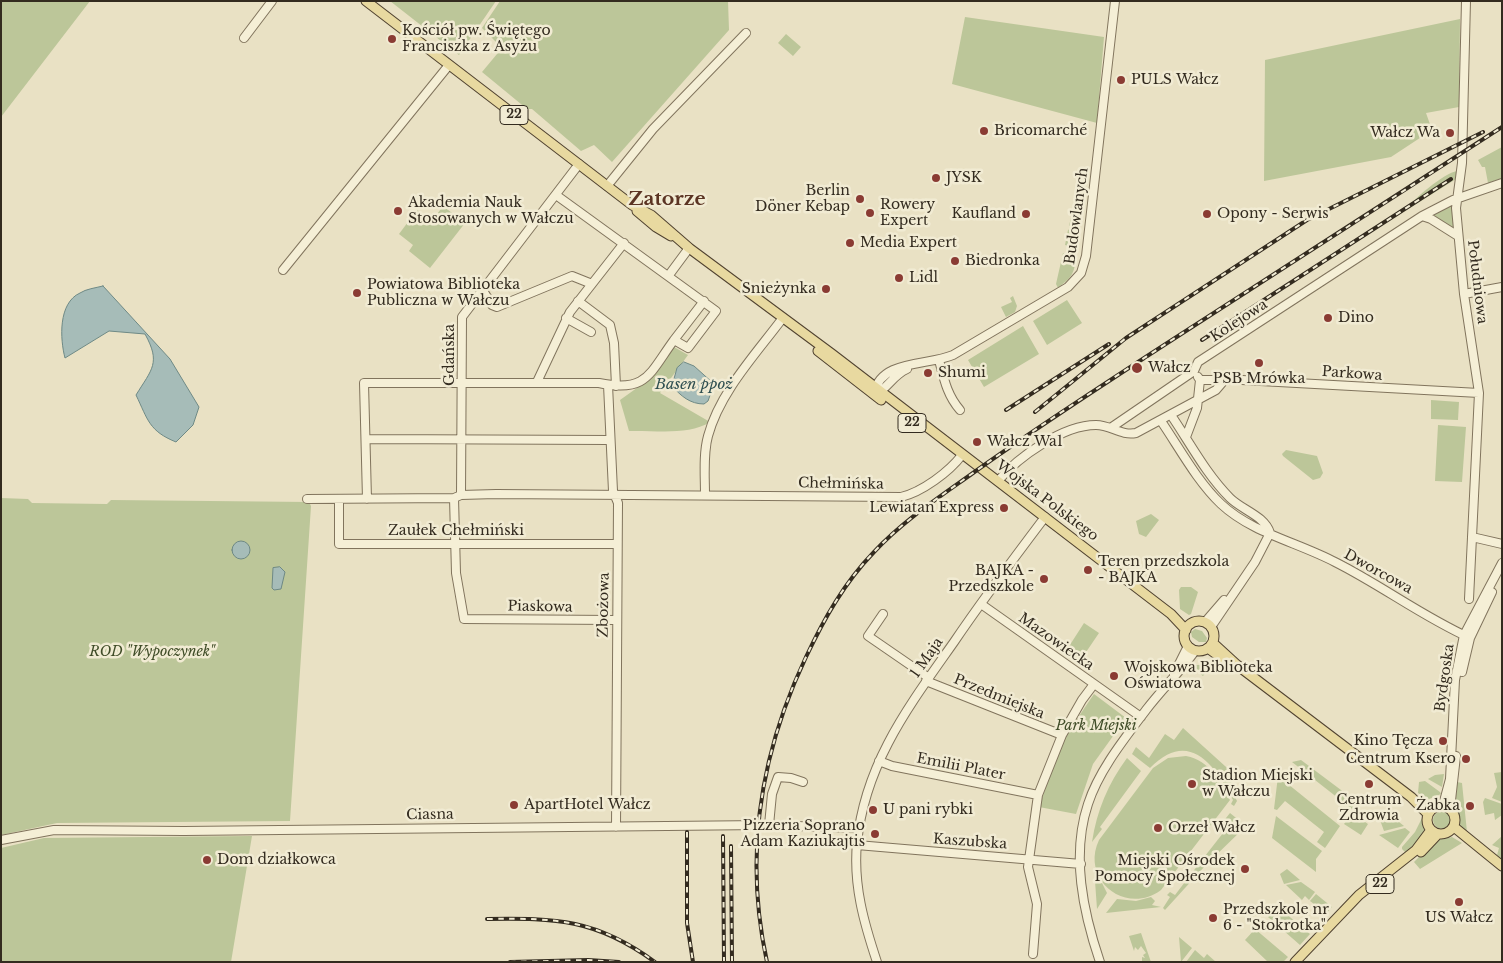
<!DOCTYPE html>
<meta charset="utf-8">
<style>
body{margin:0}
#map{position:relative;width:1503px;height:963px;overflow:hidden;background:#e9e1c4;font-family:"Libre Baskerville",serif}
canvas{display:block}
.frame{position:absolute;inset:0;border:2px solid #332b1f;pointer-events:none}
</style>
<div id="map">
<canvas width="1503" height="963"></canvas>
<div class="frame"></div>
</div>
<script>
const g = document.querySelector('canvas').getContext('2d');
g.lineJoin = 'round';
function paint(path, color) { g.fillStyle = color; g.fill(path, 'evenodd'); }
function trace(path, color, width, dash) { g.strokeStyle = color; g.lineWidth = width; g.lineCap = dash ? 'butt' : 'round'; g.setLineDash(dash || []); g.stroke(path); }
function write(font, color, halo, rows, align = 'center') {
  g.font = font + ' "Libre Baskerville",serif'; g.lineWidth = 5; g.setLineDash([]); g.textBaseline = 'middle'; g.strokeStyle = halo; g.fillStyle = color; for (const [text, x, y, turn = 0] of rows) {
    g.save(); g.translate(x, y); g.rotate((+turn || 0) * Math.PI / 180); g.textAlign = isNaN(turn) ? turn : align; if (halo) g.strokeText(text, 0, 0); g.fillText(text, 0, 0); g.restore();
  }
}
paint(new Path2D(`
 M1 1H90L1 117Z
 M390 1H496L459 55Z
 M500 1H728L729 30 612 162 594 145 581 151 532 109H527L482 72 502 48 482 28Z
 M965 17 1104 37 1097 123 952 84Z
 M1460 19 1459 107 1426 113 1432 130 1391 157 1264 181 1265 60Z
 M786 34 801 47 793 56 778 43Z
 M1502 147V178L1488 183 1485 167H1482L1478 160Z
 M1457 171 1456 179 1405 211C1412 200 1444 173 1457 171Z
 M1076 197 1083 199 1080 218 1069 226Z
 M1452 203 1455 230 1430 215Z
 M443 206 465 223 430 268 409 251 413 245 399 234 417 210 432 221Z
 M1078 223 1075 248 1065 245 1068 230Z
 M1063 253 1075 260C1075 275 1069 279 1058 288L1056 284Z
 M1013 296 1017 306 1015 312 1006 317 1001 307 1012 302 1010 298Z
 M1067 300 1082 323 1047 345 1033 321Z
 M1023 326 1039 354 984 387 968 360Z
 M674 347 688 355 660 393 710 422C688 436 654 430 629 431L620 400 648 380Z
 M1431 400 1459 402 1458 420 1431 419Z
 M1438 425 1466 427 1462 482 1435 481Z
 M1286 450 1317 456 1323 473 1320 478 1313 480 1283 456 1282 454Z
 M1 498 28 499 32 503 107 504 111 500 309 502 311 506 290 821 57 823 1 835Z
 M1151 514 1159 520 1146 537 1139 534 1136 521Z
 M1181 587H1191L1198 592 1191 614 1189 615 1180 609 1179 590Z
 M1084 623 1099 633 1080 661 1066 651Z
 M1195 629 1202 631 1207 638 1206 642H1199L1192 637 1191 632Z
 M1196 665H1211V666L1203 676 1193 669Z
 M1094 694 1126 718 1093 764 1076 814 1039 807 1062 741Z
 M1183 728 1236 776 1229 785 1237 801 1234 806 1231 804 1233 800C1215 765 1189 728 1150 768L1132 754 1136 747 1149 758 1165 734 1174 740Z
 M1186 756C1211 761 1218 781 1230 800L1161 890C1126 916 1080 880 1099 840L1153 768 1168 758Z
 M1127 758 1141 771 1100 827 1102 829 1092 842C1097 810 1108 784 1127 758Z
 M1301 760 1349 796 1352 794 1359 799 1352 809 1292 762Z
 M1502 772V802L1492 798 1497 787 1494 773Z
 M1444 774 1442 787 1428 779 1435 775Z
 M1278 776 1340 826 1325 848 1317 842 1324 832 1285 801 1277 810 1274 809Z
 M1425 781 1440 792 1441 794 1429 799 1418 793 1419 782Z
 M1457 782 1462 783 1467 832 1460 827 1455 804Z
 M1485 798 1502 804V815L1495 820 1494 813 1485 815 1483 802Z
 M1433 820a9 9 0 1 1 18 0a9 9 0 1 1-18 0Z
 M1230 813 1246 826 1208 863V859L1205 856 1227 828 1222 823Z
 M1352 813 1368 824 1361 835 1344 824Z
 M1276 816 1322 851 1316 859V872L1272 838Z
 M1423 816C1429 833 1417 843 1408 855L1402 849V847L1415 832Z
 M1394 818 1404 826 1384 831 1380 820Z
 M1405 828 1410 832 1398 848 1379 835Z
 M252 836 231 962H1V848L44 838Z
 M1502 836V859L1497 855 1499 848 1492 845Z
 M1452 837 1462 843 1420 869 1414 862 1436 840Z
 M1198 865 1205 866 1165 910 1163 908 1170 897 1167 895 1170 892 1175 895Z
 M1094 867 1107 893 1097 909Z
 M1287 869 1300 880 1284 884 1280 874Z
 M1301 882 1315 892 1309 900 1305 896 1302 900 1286 885Z
 M1316 894 1332 907 1322 918 1311 907 1314 904 1310 901Z
 M1151 897 1155 901 1152 905 1161 907 1106 913 1117 899 1136 901Z
 M1278 907 1310 934 1300 945 1268 917Z
 M1255 929 1288 957 1283 962H1268L1245 940Z
 M1141 933 1151 962H1142V957L1145 958 1143 955 1146 953 1141 946 1138 950 1135 947 1134 951 1129 936Z
 M1179 937 1192 948 1181 962Z
 M1195 950 1204 958 1207 954 1216 962H1186Z`), '#bcc699');
const water = new Path2D(`
 M103 286 170 359 199 407 193 425 176 442C149 431 148 420 136 395 152 369 161 363 145 334L109 331 65 358C60 339 58 303 80 293 86 289 95 288 103 286Z
 M684 362 694 366 714 384 708 401 704 404C690 404 681 396 672 386L677 368Z
 M232 550a9 9 0 1 1 18 0a9 9 0 1 1-18 0Z
 M280 567 285 572 281 589 274 590 272 588 273 568Z`);
paint(water, '#a6bcb8');
trace(water, '#6e8985', 1);
const minor = new Path2D(`
 M1466 1 1462 163 1456 208 1464 294 1479 393 1469 599
 M244 38 272 1
 M607 186 653 129 746 33
 M1422 216 1431 219 1458 236
 M283 270 449 65
 M669 275 689 248
 M482 289 492 305 497 307 572 276 592 284
 M1464 294 1502 287
 M578 301 610 325 614 343 616 386
 M566 318 591 332
 M674 340 704 301
 M939 360C944 379 947 395 960 410
 M1200 380H1242L1479 393
 M537 382 570 312 624 243
 M608 385 613 491 618 503 616 827
 M874 393C881 359 928 366 953 355L1068 287 1081 273 1086 256 1115 1
 M876 394C888 388 893 375 907 369
 M1171 415C1190 443 1206 474 1230 498 1242 510 1265 516 1270 533
 M1161 421C1180 449 1197 481 1221 504 1252 533 1297 542 1335 562 1381 585 1423 617 1470 638
 M1112 427 1194 371 1198 362 1422 216 1453 200 1502 183
 M1186 437 1197 408 1200 380 1198 377
 M366 439 610 440
 M998 481C1018 457 1063 425 1096 425 1111 425 1121 436 1136 433L1216 390 1222 383 1223 379
 M461 495 462 317 579 164
 M705 495C705 476 703 454 708 436 720 392 755 355 782 319
 M454 498 456 573 464 619 616 620
 M307 499 454 498 461 495 496 494 901 497C922 492 949 472 962 455
 M339 499V544H617
 M367 499 364 383H599C647 393 649 374 674 340L688 348 716 311 556 195
 M1472 537 1502 544
 M981 604 1141 717
 M883 614 868 636 929 678
 M1205 622 1224 600
 M1211 627 1255 562 1270 533
 M1462 672 1470 638 1492 592
 M1174 674 1188 646
 M926 681 1062 735
 M879 761 892 766 1038 795
 M1443 805 1450 779 1455 680 1464 635 1502 563
 M1450 809 1456 756
 M769 825 772 794 778 777 791 778 803 782
 M1 840 54 830 184 831 763 825 860 828
 M857 845 1081 864
 M1033 954 1037 904 1028 867 1038 795 1062 735 1082 700 1094 684
 M877 962C864 923 853 885 857 843 865 763 909 706 954 642 983 599 1014 558 1045 517
 M1100 962C1083 912 1071 855 1088 804 1099 770 1125 738 1146 710 1162 689 1180 672 1195 651`);
const major = new Path2D(`
 M366 1 632 205 651 215 689 248 832 354 1171 614 1186 630
 M637 211 656 227 671 236
 M818 351 881 400
 M1184 636a15 15 0 1 1 30 0a15 15 0 1 1-30 0Z
 M1213 643 1237 665 1411 797 1428 814
 M1208 648 1226 661 1236 664
 M1427 820a14 14 0 1 1 28 0a14 14 0 1 1-28 0Z
 M1454 827 1502 866
 M1421 852 1438 834
 M1295 962 1359 895 1416 850 1431 830`);
trace(minor, '#81745d', 10);
trace(major, '#504230', 11);
trace(minor, '#f5efd6', 8);
trace(major, '#e8d9a0', 9);
const rail = new Path2D(`
 M1202 340 1451 179
 M1006 410 1109 344
 M1035 412 1126 338 1307 220 1483 132
 M687 832V923L693 962
 M723 836 724 962
 M731 846 732 962
 M487 919C557 918 596 919 655 962
 M510 962 588 960 619 962
 M767 962C744 857 760 754 806 657 824 619 844 583 874 552 903 521 938 498 973 473 1033 430 1095 390 1158 349 1272 275 1387 202 1502 127`);
trace(rail, '#332b1f', 4);
trace(rail, '#f1ebd3', 2, [5.5]);
for (const [x, y, r, color] of [
 [392,39,5,"#8a3b33"],
 [1121,80,5,"#8a3b33"],
 [984,131,5,"#8a3b33"],
 [1450,133,5,"#8a3b33"],
 [936,178,5,"#8a3b33"],
 [860,199,5,"#8a3b33"],
 [398,211,5,"#8a3b33"],
 [870,213,5,"#8a3b33"],
 [1026,214,5,"#8a3b33"],
 [1207,214,5,"#8a3b33"],
 [850,243,5,"#8a3b33"],
 [955,261,5,"#8a3b33"],
 [899,278,5,"#8a3b33"],
 [826,289,5,"#8a3b33"],
 [357,293,5,"#8a3b33"],
 [1328,318,5,"#8a3b33"],
 [1259,363,5,"#8a3b33"],
 [1137,368,6,"#8a3b33"],
 [928,373,5,"#8a3b33"],
 [977,442,5,"#8a3b33"],
 [1004,508,5,"#8a3b33"],
 [1088,570,5,"#8a3b33"],
 [1044,579,5,"#8a3b33"],
 [1114,676,5,"#8a3b33"],
 [1443,741,5,"#8a3b33"],
 [1466,759,5,"#8a3b33"],
 [1192,784,5,"#8a3b33"],
 [1369,784,5,"#8a3b33"],
 [514,805,5,"#8a3b33"],
 [1470,806,5,"#8a3b33"],
 [873,810,5,"#8a3b33"],
 [1158,828,5,"#8a3b33"],
 [875,834,5,"#8a3b33"],
 [207,860,5,"#8a3b33"],
 [1245,869,5,"#8a3b33"],
 [1459,902,5,"#8a3b33"],
 [1213,918,5,"#8a3b33"]
]) { const dot = new Path2D(); dot.arc(x, y, r, 0, 2 * Math.PI); g.fillStyle = color; g.fill(dot); trace(dot, '#f1ebd3', 2); }
for (const [x, y, w] of [
 [514,115,28],
 [912,423,28],
 [1380,884,28]
]) { const box = new Path2D(); box.roundRect(x - w / 2, y - 9.5, w, 19, 4); g.fillStyle = '#f1ebd3'; g.fill(box); trace(box, '#332b1f', 1); }
write('bold 12px', '#332b1f', null, [
 ["22",514,115],
 ["22",912,423],
 ["22",1380,884]
]);
write('14px', '#332b1f', '#f1ebd3', [
 ["Kościół pw. Świętego",402,31],
 ["Franciszka z Asyżu",402,47],
 ["PULS Wałcz",1131,80],
 ["Bricomarché",994,131],
 ["Wałcz Wa",1440,133,"right"],
 ["JYSK",946,178],
 ["Berlin",850,191,"right"],
 ["Döner Kebap",850,207,"right"],
 ["Akademia Nauk",408,203],
 ["Stosowanych w Wałczu",408,219],
 ["Rowery",880,205],
 ["Expert",880,221],
 ["Kaufland",1016,214,"right"],
 ["Opony - Serwis",1217,214],
 ["Media Expert",860,243],
 ["Biedronka",965,261],
 ["Lidl",909,278],
 ["Powiatowa Biblioteka",367,285],
 ["Publiczna w Wałczu",367,301],
 ["Snieżynka",816,289,"right"],
 ["Dino",1338,318],
 ["Wałcz",1148,368],
 ["Shumi",938,373],
 ["PSB Mrówka",1259,379,"center"],
 ["Wałcz Wa1",987,442],
 ["Lewiatan Express",994,508,"right"],
 ["Teren przedszkola",1098,562],
 ["- BAJKA",1098,578],
 ["BAJKA -",1034,571,"right"],
 ["Przedszkole",1034,587,"right"],
 ["Wojskowa Biblioteka",1124,668],
 ["Oświatowa",1124,684],
 ["Kino Tęcza",1433,741,"right"],
 ["Centrum Ksero",1456,759,"right"],
 ["Stadion Miejski",1202,776],
 ["w Wałczu",1202,792],
 ["Centrum",1369,800,"center"],
 ["Zdrowia",1369,816,"center"],
 ["ApartHotel Wałcz",524,805],
 ["Żabka",1460,806,"right"],
 ["U pani rybki",883,810],
 ["Pizzeria Soprano",865,826,"right"],
 ["Adam Kaziukajtis",865,842,"right"],
 ["Orzeł Wałcz",1168,828],
 ["Dom działkowca",217,860],
 ["Miejski Ośrodek",1235,861,"right"],
 ["Pomocy Społecznej",1235,877,"right"],
 ["Przedszkole nr",1223,910],
 ["6 - \"Stokrotka\"",1223,926],
 ["US Wałcz",1459,918,"center"]
], 'left');
write('14px', '#332b1f', '#f1ebd3', [
 ["Budowlanych",1077,216,-82],
 ["Południowa",1477,282,83],
 ["Kolejowa",1239,321,-33],
 ["Gdańska",450,355,-90],
 ["Parkowa",1352,374,4],
 ["Chełmińska",841,484,1],
 ["Wojska Polskiego",1047,501,37],
 ["Zaułek Chełmiński",456,531],
 ["Dworcowa",1378,572,29],
 ["Zbożowa",604,605,-89],
 ["Piaskowa",540,607,1],
 ["Mazowiecka",1056,642,35],
 ["1 Maja",927,658,-55],
 ["Bydgoska",1445,678,-82],
 ["Przedmiejska",999,697,22],
 ["Emilii Plater",961,767,11],
 ["Ciasna",430,815,-1],
 ["Kaszubska",970,842,4]
]);
write('italic 14px', '#404d28', '#f1ebd3', [
 ["ROD \"Wypoczynek\"",152,652],
 ["Park Miejski",1096,726]
]);
write('italic 15px', '#305051', '#f1ebd3', [
 ["Basen ppoż",694,385]
]);
write('bold 19px', '#5b3423', '#f1ebd3', [
 ["Zatorze",667,200]
]);
</script>
